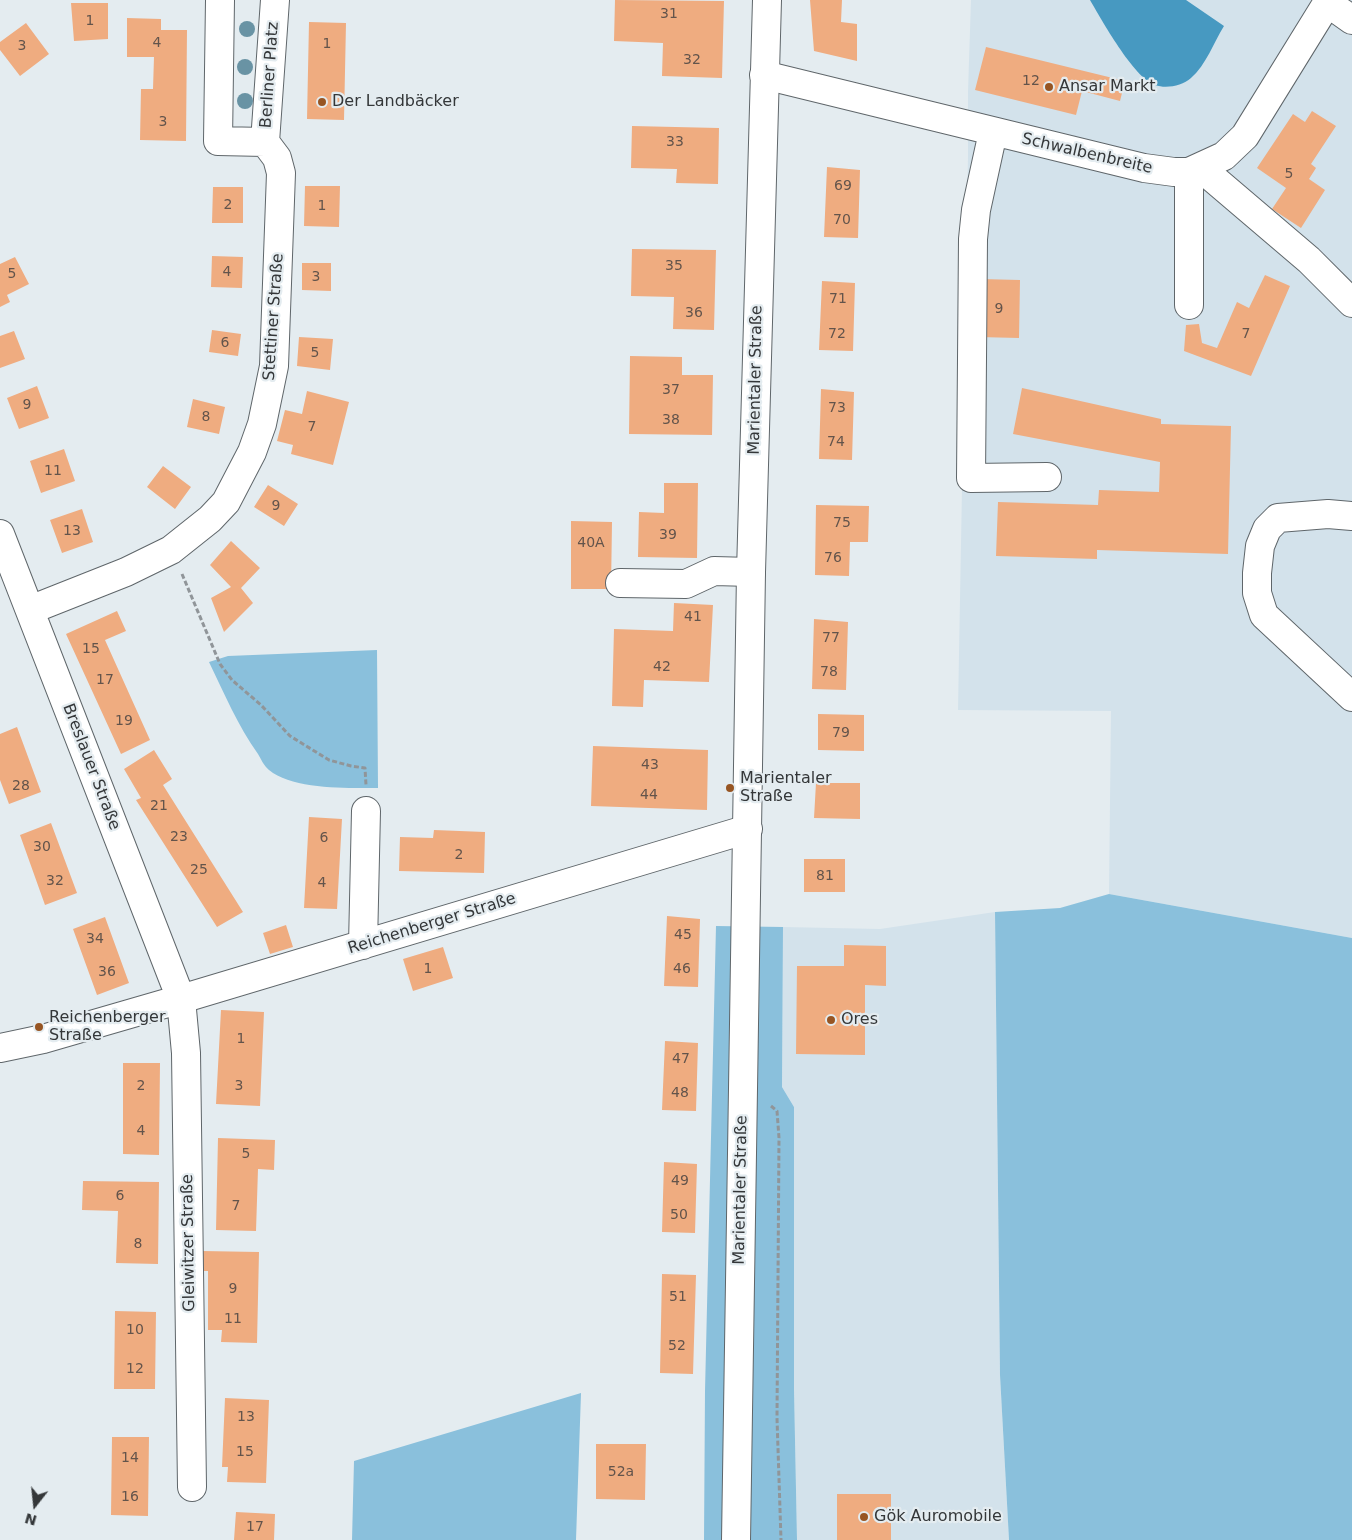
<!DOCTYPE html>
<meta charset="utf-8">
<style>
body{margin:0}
#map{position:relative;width:1352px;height:1540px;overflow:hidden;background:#e4ecf0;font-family:"DejaVu Sans",sans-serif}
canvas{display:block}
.north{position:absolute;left:10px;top:1480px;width:50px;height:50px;-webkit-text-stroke:4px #e4ecf0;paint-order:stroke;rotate:196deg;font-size:14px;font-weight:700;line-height:20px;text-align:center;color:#343739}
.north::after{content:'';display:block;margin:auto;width:18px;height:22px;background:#343739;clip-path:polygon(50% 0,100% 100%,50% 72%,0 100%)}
</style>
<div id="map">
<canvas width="1352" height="1540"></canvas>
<div class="north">N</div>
</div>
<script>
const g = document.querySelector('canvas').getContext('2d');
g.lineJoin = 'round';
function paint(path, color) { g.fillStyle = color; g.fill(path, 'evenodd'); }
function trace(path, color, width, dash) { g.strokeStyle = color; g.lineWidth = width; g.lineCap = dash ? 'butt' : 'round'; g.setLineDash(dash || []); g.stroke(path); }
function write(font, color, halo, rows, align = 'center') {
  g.font = font + ' "DejaVu Sans",sans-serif'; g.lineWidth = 4.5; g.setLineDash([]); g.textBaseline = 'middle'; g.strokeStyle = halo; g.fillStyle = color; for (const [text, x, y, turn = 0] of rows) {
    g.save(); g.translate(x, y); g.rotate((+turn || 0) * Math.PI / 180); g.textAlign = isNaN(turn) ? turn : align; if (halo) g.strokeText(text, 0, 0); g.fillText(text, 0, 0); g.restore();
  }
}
paint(new Path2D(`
 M971 0H1352V938L1109 894 1111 711 958 710 968 156V92Z
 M995 912 1000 1375 1009 1540H797L794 1389V1107L782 1087 783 927 880 929Z`), '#d3e2eb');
paint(new Path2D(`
 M377 650 378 788C348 788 293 790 269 770 264 766 261 759 258 754 238 726 224 693 209 662L228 656Z
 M1109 894 1352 938V1540H1009L1000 1375 995 912 1060 908Z
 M716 926 783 927 782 1087 794 1107V1389L797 1540H704L705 1391Z
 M581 1393 576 1540H352L354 1461Z`), '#8ac0dc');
paint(new Path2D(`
 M1090 0H1186L1224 26C1214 42 1206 65 1191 78 1182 86 1166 89 1155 85 1134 78 1101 19 1090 0Z`), '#4799c1');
paint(new Path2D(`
 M615 0 724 1 722 78 662 76 663 43 614 41Z
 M810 0H842L841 22 857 24V61L814 51Z
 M71 3H108V39L74 41Z
 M127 18 161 19V30H187L186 141 140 140 141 89H153L154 57H127Z
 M309 22 346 23 344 120 307 119Z
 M26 23 49 54 20 76 0 50V42Z
 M986 47 1125 81 1120 101 1082 91 1076 115 975 90Z
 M1312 111 1336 126 1311 164 1316 168 1309 179 1325 190 1301 228 1272 209 1286 188 1257 168 1293 114 1305 122Z
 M632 126 719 128 718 184 676 183 677 169 631 168Z
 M827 167 860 170 858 238 824 237Z
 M305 186H340L339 227 304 226Z
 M213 187H243V223H212Z
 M632 249 716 250 714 330 673 329 674 297 631 296Z
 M212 256 243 257 242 288 211 287Z
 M15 257 29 284 7 295 10 302 0 307V264Z
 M302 263H331V291L302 290Z
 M1265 275 1290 286 1251 376 1184 351 1186 325 1199 324 1202 343 1217 348 1237 302 1249 308Z
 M980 279 1020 280 1019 338 978 337Z
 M822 281 855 283 853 351 819 350Z
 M212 330 241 334 238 356 209 352Z
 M14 331 25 359 0 368V336Z
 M299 337 333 339 330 370 297 366Z
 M630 356 682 357V375H713L712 435 629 434Z
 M37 386 49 418 19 429 7 398Z
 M1022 388 1161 419V424L1231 426 1228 554 1097 550V559L996 556 998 502 1098 505 1099 490 1159 492 1160 462 1013 434Z
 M821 389 854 392 852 460 819 459Z
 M307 391 349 402 333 465 291 454 293 445 277 441 285 410 302 414Z
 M193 399 225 407 219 434 187 427Z
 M64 449 75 481 41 493 30 461Z
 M163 466 191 487 175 509 147 487Z
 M664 483H698L697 558 638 557 639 512 664 513Z
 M268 485 298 504 284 526 254 507Z
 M816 505 869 506 868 542H850L849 576 815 575Z
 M82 509 93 542 62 553 50 520Z
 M571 521 612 522 611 589H571Z
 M231 541 260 568 241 588 253 603 224 632 211 598 231 587 210 565Z
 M674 603 713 605 709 682 644 680 643 707 612 706 614 629 673 631Z
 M117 611 126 631 105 640 150 740 121 754 66 634Z
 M814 619 848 622 846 690 812 689Z
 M818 714 864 715V751L818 750Z
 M17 727 41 792 9 804 0 780V734Z
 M593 746 708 750 707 810 591 806Z
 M154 750 172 779 163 785 243 912 217 927 136 800 141 798 124 769Z
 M816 783H860V819L814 818Z
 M309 817 342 819 337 909 304 908Z
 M51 823 77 893 45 905 20 835Z
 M434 830 485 832 484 873 399 871 400 837 433 838Z
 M804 859H845V892H804Z
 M667 916 700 919 698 987 664 986Z
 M105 917 129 983 97 995 73 929Z
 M286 925 293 947 270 954 263 933Z
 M844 945 886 946V986L865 985V1055L796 1054 797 966H844Z
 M443 947 453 978 413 991 403 959Z
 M221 1010 264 1012 260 1106 216 1104Z
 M665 1041 698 1043 696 1111 662 1110Z
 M123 1063H160L159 1155 123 1154Z
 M218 1138 275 1140 274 1170 258 1169 256 1231 216 1230Z
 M664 1162 697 1164 695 1233 662 1232Z
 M83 1181 159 1182 158 1264 116 1263 118 1211 82 1210Z
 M202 1251 259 1252 257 1343 221 1342 222 1330H208V1271H202Z
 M662 1274 696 1275 693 1374 660 1373Z
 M115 1311 156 1312 155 1389H114Z
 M225 1398 269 1400 266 1483 227 1482 228 1467H222Z
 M112 1437H149L148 1516 111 1515Z
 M596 1444H646L645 1500 596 1499Z
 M837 1494H891V1540H837Z
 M236 1512 275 1514 274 1540H234Z`), '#efac80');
const minor = new Path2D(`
 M220 0 218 141 265 142 275 0
 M1328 3 1352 20
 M764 75 1144 168 1174 172H1189L1224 156 1245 136 1329 0
 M993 132 976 210 973 239 971 478 1047 477
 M1201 168 1309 260 1352 303
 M1189 305V172
 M1352 516 1328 514 1278 518 1267 529 1260 546 1257 573V593L1264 615 1352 697
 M0 534 181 999 186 1053 192 1487
 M620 583 686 584 714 571 751 572
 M30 610 126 572 171 550 210 519 226 502 252 452 262 424 274 366 281 173 277 158 265 142
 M363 945 366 811
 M0 1048 43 1039 181 999 748 829`);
const major = new Path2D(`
 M736 1540 751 572 767 0`);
trace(minor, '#5f666a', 30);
trace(major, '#5f666a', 30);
trace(new Path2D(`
 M182 574 220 664 232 680 261 705 290 736 329 760 351 766 365 768 366 785
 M771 1106 777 1111 779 1138 777 1418 781 1540`), '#909599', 3, [5, 2.5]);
trace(minor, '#fff', 28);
trace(major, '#fff', 28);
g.fillStyle = '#6993a4';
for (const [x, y] of [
 [247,29],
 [245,67],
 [245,101]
]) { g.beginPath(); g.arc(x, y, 8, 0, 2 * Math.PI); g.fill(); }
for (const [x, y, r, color] of [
 [1049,87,5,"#975523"],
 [322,102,5,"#975523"],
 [730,788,5,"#975523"],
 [831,1020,5,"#975523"],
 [39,1027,5,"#975523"],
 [864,1517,5,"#975523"]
]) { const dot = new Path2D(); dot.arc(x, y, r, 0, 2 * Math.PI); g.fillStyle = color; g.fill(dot); trace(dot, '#e4ecf0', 2); }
write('14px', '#63544b', null, [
 ["31",669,14],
 ["1",90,21],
 ["4",157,43],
 ["1",327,44],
 ["3",22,46],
 ["32",692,60],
 ["12",1031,81],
 ["3",163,122],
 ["33",675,142],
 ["5",1289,174],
 ["69",843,186],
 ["2",228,205],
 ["1",322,206],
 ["70",842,220],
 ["35",674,266],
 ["4",227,272],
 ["5",12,274],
 ["3",316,277],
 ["71",838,299],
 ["9",999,309],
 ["36",694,313],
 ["72",837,334],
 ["7",1246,334],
 ["6",225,343],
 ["5",315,353],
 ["37",671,390],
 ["9",27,405],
 ["73",837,408],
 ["8",206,417],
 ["38",671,420],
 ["7",312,427],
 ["74",836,442],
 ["11",53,471],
 ["9",276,506],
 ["75",842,523],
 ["13",72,531],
 ["39",668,535],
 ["40A",591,543],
 ["76",833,558],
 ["41",693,617],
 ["77",831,638],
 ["15",91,649],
 ["42",662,667],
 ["78",829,672],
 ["17",105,680],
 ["19",124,721],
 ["79",841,733],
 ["43",650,765],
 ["28",21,786],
 ["44",649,795],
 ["21",159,806],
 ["23",179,837],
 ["6",324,838],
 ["30",42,847],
 ["2",459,855],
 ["25",199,870],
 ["81",825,876],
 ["32",55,881],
 ["4",322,883],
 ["45",683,935],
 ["34",95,939],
 ["1",428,969],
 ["46",682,969],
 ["36",107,972],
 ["1",241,1039],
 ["47",681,1059],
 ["2",141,1086],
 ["3",239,1086],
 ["48",680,1093],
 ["4",141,1131],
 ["5",246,1154],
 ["49",680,1181],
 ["6",120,1196],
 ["7",236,1206],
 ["50",679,1215],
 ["8",138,1244],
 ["9",233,1289],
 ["51",678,1297],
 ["11",233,1319],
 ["10",135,1330],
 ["52",677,1346],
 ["12",135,1369],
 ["13",246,1417],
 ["15",245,1452],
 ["14",130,1458],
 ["52a",621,1472],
 ["16",130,1497],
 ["17",255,1527]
]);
write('16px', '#343739', '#e4ecf0', [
 ["Berliner Platz",270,75,-86],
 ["Schwalbenbreite",1087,154,13],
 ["Stettiner Straße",274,317,-86],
 ["Marientaler Straße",756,380,-89],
 ["Breslauer Straße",91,767,69],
 ["Reichenberger Straße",432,924,-17],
 ["Marientaler Straße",741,1190,-89],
 ["Gleiwitzer Straße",189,1243,-91]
]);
write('16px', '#343739', '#e4ecf0', [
 ["Ansar Markt",1059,87],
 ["Der Landbäcker",332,102],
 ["Marientaler",740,779],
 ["Straße",740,797],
 ["Reichenberger",49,1018],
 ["Straße",49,1036],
 ["Ores",841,1020],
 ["Gök Auromobile",874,1517]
], 'left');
</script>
